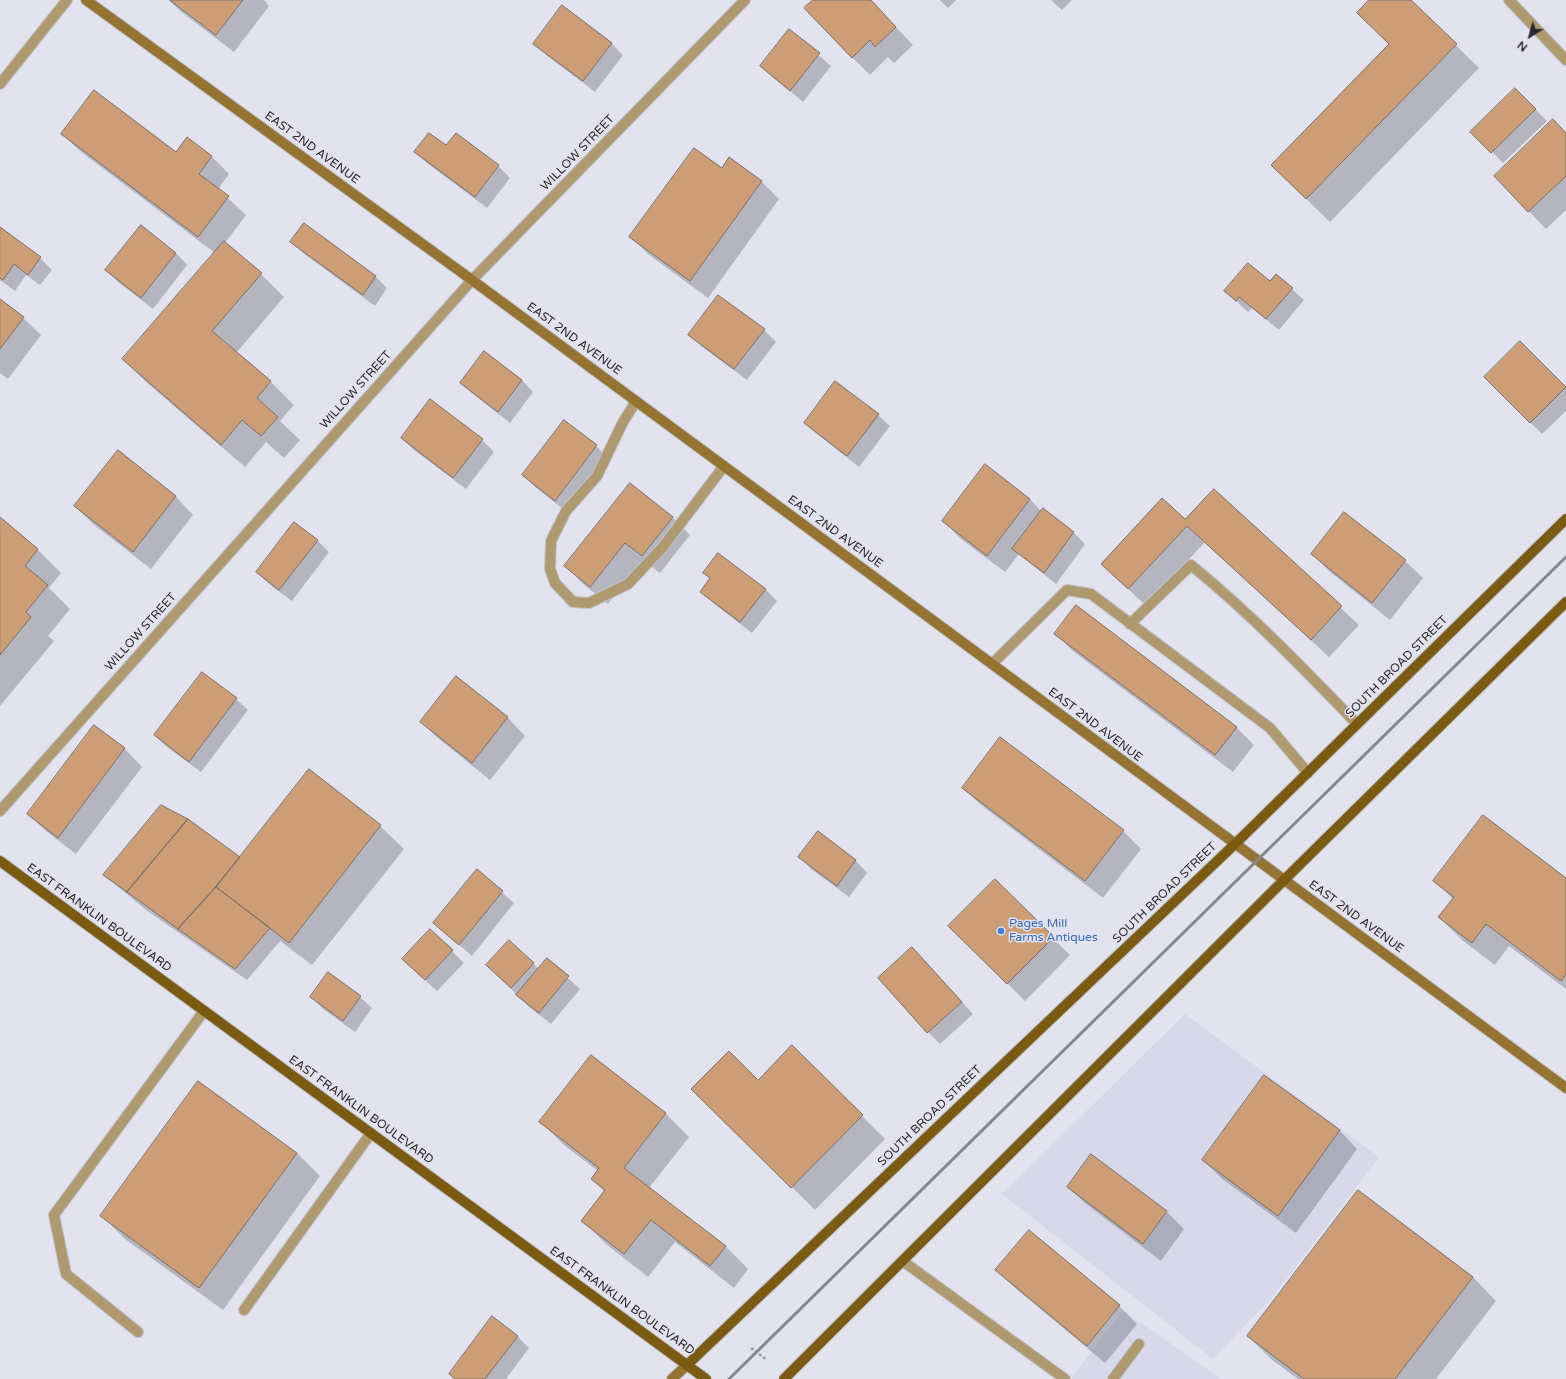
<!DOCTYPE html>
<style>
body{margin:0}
#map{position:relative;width:1566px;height:1379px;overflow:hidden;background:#e2e3ee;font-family:"Varela Round",sans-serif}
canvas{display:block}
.north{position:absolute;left:1510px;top:16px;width:40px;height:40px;-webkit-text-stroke:3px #e2e3ee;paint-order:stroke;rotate:217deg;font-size:11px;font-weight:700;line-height:16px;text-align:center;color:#28282c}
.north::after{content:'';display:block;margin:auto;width:14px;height:18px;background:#28282c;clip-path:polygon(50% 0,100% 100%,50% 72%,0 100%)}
</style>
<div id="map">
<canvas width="1566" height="1379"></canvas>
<div class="north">N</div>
</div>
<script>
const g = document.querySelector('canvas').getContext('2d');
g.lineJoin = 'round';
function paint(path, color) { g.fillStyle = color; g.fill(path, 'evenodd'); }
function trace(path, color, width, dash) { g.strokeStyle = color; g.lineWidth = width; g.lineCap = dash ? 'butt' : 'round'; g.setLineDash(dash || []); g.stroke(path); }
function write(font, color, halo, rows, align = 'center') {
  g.font = font + ' "Varela Round",sans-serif'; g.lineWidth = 3; g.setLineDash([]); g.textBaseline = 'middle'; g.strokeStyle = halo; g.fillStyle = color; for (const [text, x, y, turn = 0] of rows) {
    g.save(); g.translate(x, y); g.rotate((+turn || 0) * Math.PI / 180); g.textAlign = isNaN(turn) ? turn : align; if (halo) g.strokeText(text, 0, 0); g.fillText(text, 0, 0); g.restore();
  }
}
paint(new Path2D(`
 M1185 1014 1379 1157 1275 1294 1213 1359 1002 1194Z
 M1123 1310 1218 1377 1219 1379H1071Z`), '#d7d9eb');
paint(new Path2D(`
 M169 0H264L269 6 234 52 180 11Z
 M814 0H870L913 45 894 63 888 57 870 75 852 57Z
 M940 0H956L948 8Z
 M1051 0H1072L1062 10Z
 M1371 0H1409L1479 68 1330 222 1295 188 1389 44Z
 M789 30 831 66 803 102 761 66Z
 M535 43H611L623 55 595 92 546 55Z
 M1515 89 1547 121 1503 163 1472 132Z
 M62 134 176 154 187 138 212 157 229 174 218 189 246 215 225 243 261 274 284 297 236 353 271 382 294 405 280 421 300 440 284 458 266 442 245 467 146 382 123 359 215 253 80 151Z
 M456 134 498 166 510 178 487 208 427 163 416 152 446 147Z
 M1566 134V210L1546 229 1495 176Z
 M730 159 762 182 779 199 708 298 648 254 631 237 722 170Z
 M304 224 376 277 387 288 375 306 303 253 291 242Z
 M141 226 176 253 187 265 153 309 118 282 107 270Z
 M0 228 40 258 52 270 40 285 26 275 15 291 0 280Z
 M1276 275 1304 300 1279 330 1252 308 1248 312 1225 291 1270 282Z
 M0 300 23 318 41 335 8 379 0 373Z
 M764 330 776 342 747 380 701 346 690 335Z
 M1520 342 1566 388V411L1542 434 1485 377Z
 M484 352 522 380 533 392 510 423 473 394 461 383Z
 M878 415 890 426 859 467 817 434 805 423Z
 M564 421 596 446 608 458 567 512 535 487 523 475Z
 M402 438 482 440 494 452 466 489 414 450Z
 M118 452 176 497 193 515 151 569 93 524 75 506Z
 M1214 490 1359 625 1329 657 1205 542 1146 606 1102 564 1185 521Z
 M1030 499 1042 512 1043 510 1074 533 1085 544 1056 584 1019 554 1005 572 961 539 943 521Z
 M1345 513 1405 561 1423 578 1390 620 1330 572 1312 554Z
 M672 517 690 535 660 573 643 560 608 604 583 584 566 566Z
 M0 519 38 550 61 573 49 588 70 609 48 636 54 641 0 706Z
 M317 540 329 552 292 601 269 584 257 572Z
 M704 573 765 589 777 601 752 633 713 603 701 592 711 579Z
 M1055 634 1236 727 1254 745 1233 772 1073 651Z
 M456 677 508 718 525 736 490 780 439 739 421 722Z
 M236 699 248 710 201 772 167 747 155 735Z
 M94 726 125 749 142 767 76 854 46 831 28 814Z
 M309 770 380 826 404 849 312 965 280 941 247 980 146 910 104 875 240 858Z
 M963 788 1123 831 1141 849 1103 898 981 805Z
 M818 833 856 861 867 873 849 897 811 869 800 857Z
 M477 871 514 903 472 956 434 923Z
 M1566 879V989L1509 946 1495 965 1462 940 1439 917 1453 899 1434 881Z
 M995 881 1070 955 1025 1001 950 926Z
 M509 941 539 969 547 959 580 989 551 1024 529 1007 487 965Z
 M452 951 464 963 437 991 415 971Z
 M924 960 973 1014 940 1044 928 1032Z
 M312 997H360L372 1008 355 1032 323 1009Z
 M792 1046 885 1139 815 1210 693 1089 758 1081Z
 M591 1057 666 1114 689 1137 649 1188 725 1246 748 1269 734 1288 675 1242 648 1277 606 1244 583 1221 605 1192 592 1179 598 1171 564 1145 541 1122Z
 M1265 1076 1340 1131 1357 1149 1296 1233 1221 1178 1203 1160Z
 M297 1153 320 1176 223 1310 125 1239 102 1216Z
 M1091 1155 1167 1212 1184 1229 1161 1261 1086 1204 1068 1187Z
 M1029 1231 1119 1306 1137 1324 1105 1363 1014 1287 997 1270Z
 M1473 1277 1496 1301 1436 1379H1298L1271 1359 1248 1336Z
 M517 1336 529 1348 506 1379H455L450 1374Z`), '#0003');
const building = new Path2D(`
 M170 0H243L216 35Z
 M813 0H871L896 27 875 47 870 40 852 58 804 8Z
 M1369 0H1411L1457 44 1306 199 1271 165 1389 44 1357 13Z
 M562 5 612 43 583 81 533 44Z
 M789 29 820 53 790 91 760 66Z
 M1515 88 1536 109 1491 153 1470 132Z
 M94 90 176 152 187 137 212 156 199 174 229 196 198 237 61 134Z
 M1553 119 1566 133V176L1528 212 1494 176Z
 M429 133 446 145 456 133 499 165 475 197 414 152Z
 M694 148 722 168 729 157 762 181 690 281 629 237Z
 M304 223 376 276 363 295 290 242Z
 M141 225 176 253 141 298 105 270Z
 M0 227 41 257 28 275 14 264 3 280 0 278Z
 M224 241 262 273 212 331 271 381 257 398 278 417 261 436 242 420 221 445 122 359Z
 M1248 263 1270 281 1276 274 1293 288 1266 319 1239 297 1236 301 1224 291Z
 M718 295 765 329 734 369 688 335Z
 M0 299 24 317 0 349Z
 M1520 341 1566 387 1530 423 1484 377Z
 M484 351 522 380 498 412 460 383Z
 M835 381 879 414 847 456 804 423Z
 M430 399 483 439 453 478 401 438Z
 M564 420 597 445 555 501 522 475Z
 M118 450 176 496 133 552 74 506Z
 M985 464 1030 499 987 556 942 521Z
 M630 483 673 517 642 556 625 543 590 587 564 566Z
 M1214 489 1342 606 1311 640 1187 526 1128 589 1101 564 1162 498 1185 519Z
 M1043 508 1074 532 1044 573 1012 549Z
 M1344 512 1406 560 1372 603 1311 554Z
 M0 517 38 549 25 566 48 585 26 612 31 617 0 655Z
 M294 522 318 540 279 590 256 572Z
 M718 553 766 589 740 622 700 592 710 578 703 573Z
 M1076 605 1237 727 1215 755 1054 634Z
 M202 672 237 698 189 762 154 735Z
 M456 676 508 717 472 763 420 722Z
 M94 725 125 748 58 838 27 814Z
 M1000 737 1124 830 1085 881 962 788Z
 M309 769 381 825 289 943 216 887Z
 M161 805 188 819 127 892 103 875Z
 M1483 815 1566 878V974L1561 981 1486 924 1472 943 1438 917 1454 897 1433 881Z
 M188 819 240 857 216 887 178 929 127 892Z
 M818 831 856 860 837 886 798 857Z
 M477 869 503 891 459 945 433 923Z
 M995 879 1054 937 1007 984 948 926Z
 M216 887 270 928 235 969 178 929Z
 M430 929 453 950 425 980 402 959Z
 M509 940 534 963 511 988 486 965Z
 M912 947 962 1002 927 1033 878 978Z
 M547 958 569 976 539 1013 516 995Z
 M328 972 361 996 343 1021 310 997Z
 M792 1045 863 1115 791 1188 691 1089 729 1051 758 1080Z
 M591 1055 666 1113 624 1168 726 1246 710 1266 651 1220 624 1254 581 1221 605 1190 591 1179 599 1168 539 1122Z
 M1264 1075 1340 1130 1278 1216 1202 1160Z
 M198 1081 297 1153 199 1288 100 1216Z
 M1091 1154 1167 1211 1143 1244 1067 1187Z
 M1358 1190 1473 1277 1395 1379H1304L1247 1336Z
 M1029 1230 1120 1305 1087 1346 995 1270Z
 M492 1316 518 1336 485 1379H455L449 1374Z`);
paint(building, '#cd9e75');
trace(building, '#787069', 1);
const lane = new Path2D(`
 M636 401 622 424 597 476 566 511 551 541 550 569 555 583 573 602 589 603 628 584 662 548 724 466
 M1130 624 1191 565C1251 614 1304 669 1357 724
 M992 664 1067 590 1091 594 1270 728 1308 773
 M904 1262 1065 1379
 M244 1310 371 1133
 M138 1332 66 1274 54 1215 204 1011
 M1113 1379 1139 1344`);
const street = new Path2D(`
 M1509 0 1566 60
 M0 84 67 0
 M0 811 472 280 745 0`);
const secondary = new Path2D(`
 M86 0 472 280 1566 1088
 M672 1379 687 1365`);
const primary = new Path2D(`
 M0 861 706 1379
 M687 1365 1235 844 1566 519
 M784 1379 1284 880 1566 602`);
trace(lane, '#c1c1cb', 12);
trace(street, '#c1c1cb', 12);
trace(secondary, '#c1c1cb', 12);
trace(primary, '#c1c1cb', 12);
trace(new Path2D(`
 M751 1348 767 1360`), '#97979f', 2.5, [3, 2]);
trace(lane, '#af996f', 10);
trace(street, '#af996f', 10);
trace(secondary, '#947430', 10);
trace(primary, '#7a5b11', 10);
trace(new Path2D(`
 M729 1379 1566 557`), '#86868e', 3);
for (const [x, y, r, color] of [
 [1001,931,4,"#3f7fe0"]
]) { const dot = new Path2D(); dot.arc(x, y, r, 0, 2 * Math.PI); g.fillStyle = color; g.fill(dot); trace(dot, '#e2e3ee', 1.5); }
write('12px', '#28282c', '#e2e3ee', [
 ["EAST 2ND AVENUE",312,148,36],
 ["WILLOW STREET",578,153,-46],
 ["EAST 2ND AVENUE",574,339,36],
 ["WILLOW STREET",356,390,-48],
 ["EAST 2ND AVENUE",835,532,36],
 ["WILLOW STREET",141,632,-48],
 ["SOUTH BROAD STREET",1397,667,-45],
 ["EAST 2ND AVENUE",1095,725,37],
 ["SOUTH BROAD STREET",1165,893,-44],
 ["EAST 2ND AVENUE",1356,917,36],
 ["EAST FRANKLIN BOULEVARD",99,918,36],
 ["EAST FRANKLIN BOULEVARD",361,1110,36],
 ["SOUTH BROAD STREET",930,1116,-44],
 ["EAST FRANKLIN BOULEVARD",622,1301,36]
]);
write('12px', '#366cbe', '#e2e3ee', [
 ["Pages Mill",1009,924],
 ["Farms Antiques",1009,938]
], 'left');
</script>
